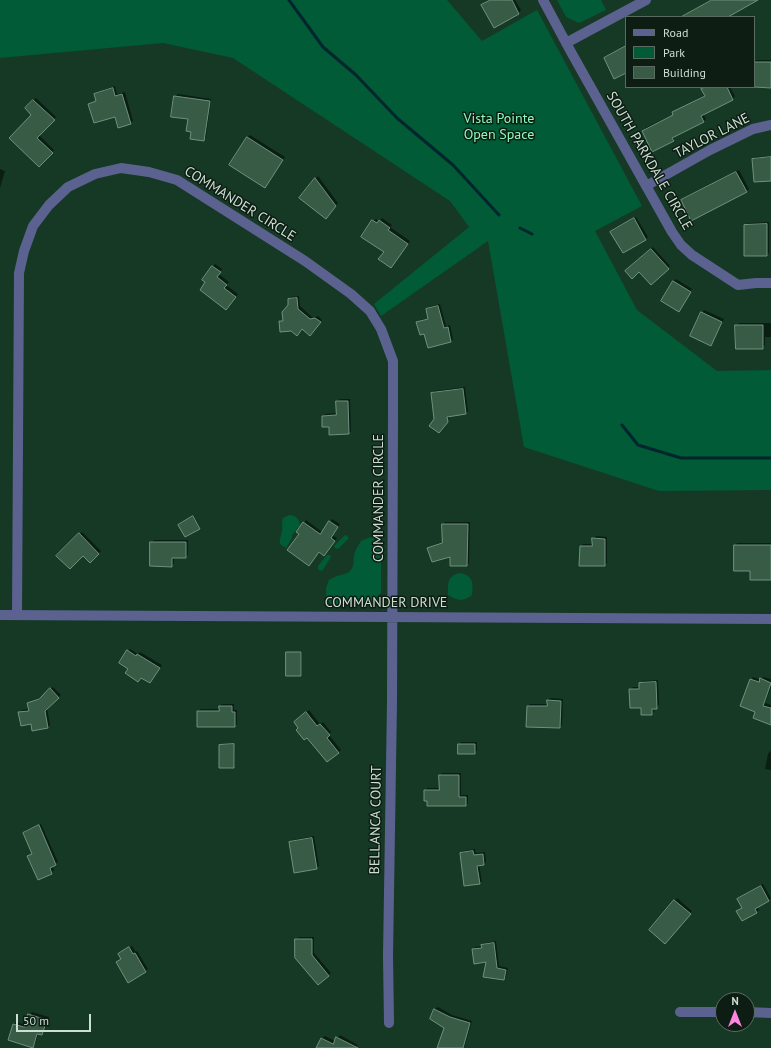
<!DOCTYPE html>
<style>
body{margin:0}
#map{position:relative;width:771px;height:1048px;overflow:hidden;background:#163926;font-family:"PT Sans",sans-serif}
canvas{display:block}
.legend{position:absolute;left:625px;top:16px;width:130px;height:72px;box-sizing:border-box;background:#0e1d14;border:1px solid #5a6b60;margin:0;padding:5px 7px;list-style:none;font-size:12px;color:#ccdfd2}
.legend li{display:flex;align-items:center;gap:8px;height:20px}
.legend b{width:20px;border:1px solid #5a6b60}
.north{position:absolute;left:715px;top:992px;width:40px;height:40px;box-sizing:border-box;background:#0e1d14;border:1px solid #5a6b60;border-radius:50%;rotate:0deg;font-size:11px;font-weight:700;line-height:16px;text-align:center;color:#ccdfd2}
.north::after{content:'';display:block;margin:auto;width:14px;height:18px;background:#fe85e0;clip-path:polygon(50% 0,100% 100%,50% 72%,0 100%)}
.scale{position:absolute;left:16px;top:1014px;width:75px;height:18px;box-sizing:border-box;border:2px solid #ccdfd2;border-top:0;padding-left:5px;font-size:12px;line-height:14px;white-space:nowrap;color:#ccdfd2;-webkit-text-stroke:3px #0e1d14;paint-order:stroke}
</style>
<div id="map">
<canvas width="771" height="1048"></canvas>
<ul class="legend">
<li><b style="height:5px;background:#5c6290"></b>Road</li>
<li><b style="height:11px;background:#005b36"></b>Park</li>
<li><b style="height:11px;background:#385b46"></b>Building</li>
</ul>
<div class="north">N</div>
<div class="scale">50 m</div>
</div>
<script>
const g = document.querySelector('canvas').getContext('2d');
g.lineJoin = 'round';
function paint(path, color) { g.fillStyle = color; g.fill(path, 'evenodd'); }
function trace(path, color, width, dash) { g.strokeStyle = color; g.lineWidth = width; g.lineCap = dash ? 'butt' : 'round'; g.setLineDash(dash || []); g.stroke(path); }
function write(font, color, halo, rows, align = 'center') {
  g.font = font + ' "PT Sans",sans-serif'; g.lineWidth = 3; g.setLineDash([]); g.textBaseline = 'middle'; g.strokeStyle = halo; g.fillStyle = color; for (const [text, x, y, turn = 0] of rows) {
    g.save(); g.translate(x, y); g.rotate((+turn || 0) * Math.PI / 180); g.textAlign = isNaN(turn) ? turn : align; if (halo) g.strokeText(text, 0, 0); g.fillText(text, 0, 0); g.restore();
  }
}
paint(new Path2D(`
 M0 0H447L482 41 537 10 642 206 595 231 637 310 717 371 771 370V490L659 491 524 447 488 241 381 316 374 304 469 227 450 201 233 58 163 43 0 58Z
 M557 0H601L606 10 579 23 566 17Z
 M289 515C295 515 299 518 300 525L292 535V538L286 548 280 544C279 539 281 537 282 531 283 527 281 523 283 518Z
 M345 535H346L349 538 338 549 335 548 334 546Z
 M373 537 376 542 381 545V593L375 598 372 605 332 606 326 597V588L329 580C331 579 334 577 337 576 341 574 345 575 349 572 356 566 352 559 355 552 356 548 359 545 361 541L368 538Z
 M327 555H330L331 557 322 571 319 570 318 569V566Z
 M460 573C474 576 473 583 472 595 463 602 458 601 448 595 448 583 447 576 460 573Z`), '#005b36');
paint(new Path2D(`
 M491 0H515L521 10 519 13 494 26 485 3Z
 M711 0H756L727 17H680Z
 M756 60H771V87L754 86V62Z
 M115 86 117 94 125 92 133 121 131 123 89 104 92 102 97 100 95 94 97 92Z
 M706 87H730L735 96 733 99 703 114 706 119 704 121 675 136V137L673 140 643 131 645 128 674 114 673 112 676 110 705 95 703 90Z
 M178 94 211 99 206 137 203 140 192 131 189 118 175 96Z
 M36 98 56 117 39 135 54 150 39 165 33 115 26 108Z
 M250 135 285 157 267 184 247 137Z
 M771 156V180L753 160 755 157Z
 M0 169 5 171 0 188Z
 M739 170 749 189 746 192 682 200 684 198Z
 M318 176 338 203 328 216 300 198Z
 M636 217 648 237 646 239 623 252 612 232 614 229Z
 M382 218 392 225 390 227 410 241 393 264 373 221 376 219 379 221Z
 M769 222V253L767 255 745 225 748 223Z
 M653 247 670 266 651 283 640 270 629 269Z
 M215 264 222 269 219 274 229 282 226 285 238 294 228 306 207 282 203 280Z
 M676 279 692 289 681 308 673 281Z
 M299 296 300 306 313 318 318 316 322 320 312 332 280 322 284 319 289 306V299L291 297Z
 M440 304 446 326 450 325 453 339 451 341 425 333 418 323 420 320 429 318 427 309 429 307Z
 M704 310 724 319 713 342 711 345 702 313Z
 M739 323H771V337H765V345L763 348 736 326Z
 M465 387 468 411 466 413 449 416V418L441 430 435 419 432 394 434 391Z
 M340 399H350L351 431 349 433 330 426 323 416 325 414 337 413V401Z
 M194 516 200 527 199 528 180 524Z
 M332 519 340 524 332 535 337 538 324 555 297 532 306 520 322 532Z
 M445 522H470L469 563 467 565 451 556 428 548 431 546 443 542V525Z
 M82 532 101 551 90 562 83 555 58 556Z
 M596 536 607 537V563L604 565 581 546 583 544H593V539Z
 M154 540H188V555L185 557H174V563L172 566 151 543Z
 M737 543H771V579L751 570 735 546Z
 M130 649 138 654 140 652 162 665 150 682 129 668 128 651Z
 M288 652H302V675H287V653Z
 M753 677 761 680 763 677 771 679V687L765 703 771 705V724L756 711 751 680Z
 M658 680 659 705 656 708H654V711L652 714H642V706L630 690 633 687H640V683L643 681Z
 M53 687 61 695 47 708 50 725 48 727 33 730 32 723 19 713 22 710 29 709V704L31 701 42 697Z
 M550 698 563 699 562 725 559 727 528 706 530 704H548V701Z
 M222 704H234V710H237V724L235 726 198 711 201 709H220V706Z
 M309 710 320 724 323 722 331 732 329 735 341 750 327 761 299 727 297 720Z
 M461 742H477V750L475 753H459V745Z
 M221 744H234L235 766 234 767 220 745Z
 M770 751 771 752V770L765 769 768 754Z
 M442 773H461V795H468V803L466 805 425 791 427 788H440V775Z
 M41 824 58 862 52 866 54 870 52 873 28 856 33 853 24 833 26 830Z
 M314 836 319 866 316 868 290 842 293 840Z
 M475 849 476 853 485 852 486 862 484 864 479 865 482 881 479 883 461 854 463 851Z
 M763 884 771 898 769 900 757 907 759 909 757 912 742 920 737 911 743 907 738 899 740 897Z
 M677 898 692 911 667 940 650 930Z
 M299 937H314V953L331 973 318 983 296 939Z
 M496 941 499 966 508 968 506 977 504 979 487 961 473 950 475 947 483 946 485 943Z
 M132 946 136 952 137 951 148 969 145 971 117 962 122 958 119 954Z
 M438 1007 452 1015 472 1021 464 1048H438L445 1027 431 1019 435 1009Z
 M32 1012 49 1017 44 1032 42 1034 39 1033 35 1044 33 1047 14 1024 16 1022 26 1025 29 1015Z
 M340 1035 358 1045 356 1048H317L322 1038 325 1036 335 1041Z`), '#0007');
trace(new Path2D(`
 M289 0 323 47 356 75 397 118 453 165 499 215
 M520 228 532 234
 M622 425 638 445 681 458H771`), '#03252d', 3);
const building = new Path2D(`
 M491 0H512L519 14 494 28 481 5Z
 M712 0H758L728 17H681Z
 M626 46V73L614 79 604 58Z
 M754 62H771V88L754 87Z
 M706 87H727L733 100 701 116 704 122 672 138 674 141 652 152 642 131 673 115 672 112 705 96 701 89Z
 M113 88 115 96 122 94 131 124 118 128 115 117 94 123 88 104 96 101 94 94Z
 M174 96 210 101 204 141 190 139 191 132 186 131 188 119 171 117Z
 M33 100 55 120 37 138 53 153 39 167 9 138 31 115 25 108Z
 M247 137 283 160 265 188 229 165Z
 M771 157V181L754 182 752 159Z
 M736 172 747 192 691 221 681 200Z
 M315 178 336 206 326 219 299 198Z
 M634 218 646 240 623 253 610 232Z
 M372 220 377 223 379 220 390 228 388 230 408 244 391 268 378 259 384 252 361 237Z
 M767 224V256H744V225Z
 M651 249 669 269 651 285 639 272 632 279 625 271Z
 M212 266 221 272 217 277 227 285 224 288 236 297 226 310 200 290 205 282 202 280Z
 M673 281 691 292 679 312 661 301Z
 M297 298 298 309 310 319 315 318 321 322 310 336 302 329 297 336 291 331 280 332 279 321H283L282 312 288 305V299Z
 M438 306 444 328 448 327 451 342 428 348 424 334 420 335 416 322 428 319 426 309Z
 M701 312 722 322 711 346 690 336Z
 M735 325H763V349H736Z
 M463 389 466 414 447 417 448 422 439 433 429 426 434 419 431 393Z
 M336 401H348L349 434 329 435V427H322V416L336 415Z
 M193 516 200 529 185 537 178 525Z
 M329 521 338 527 331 538 335 541 324 556 319 552 309 566 287 550 299 534 296 532 303 522 320 534Z
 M442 524H468L467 566H450V557L432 562 427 548 442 543Z
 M79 533 99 554 90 563 83 556 70 569 56 556Z
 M592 538 605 539V566H579L580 546H592Z
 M150 542H186V558H172V567L150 566Z
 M734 545H771V580H750V571H734Z
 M127 650 136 656 137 654 160 668 150 683 141 678 138 682 125 673 128 669 119 663Z
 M286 652H301V676H286Z
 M760 678 771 683 763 706 771 708V725L753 718 755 712 740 706 750 679 759 682Z
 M656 682 657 709H652V715H641V708H630L629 689H639V683Z
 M50 688 59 698 45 711 48 728 32 731 31 724 21 726 18 712 29 711 27 703 39 699Z
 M547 700 561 701 560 728 526 727 527 706H547Z
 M219 706H232V712H235V727H197V711H219Z
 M306 712 317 726 320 724 330 735 327 738 339 753 327 762 307 738 304 740 296 730 298 728 294 722Z
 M234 744V768H219V745Z
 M458 744H475V754H458Z
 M439 775H459V797H466V806H427V801H424V790H439Z
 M39 825 56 865 50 868 52 874 38 880 27 856 32 854 23 833Z
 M312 838 317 869 294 873 289 842Z
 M473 851 474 855 483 854 484 865 477 866 480 884 464 886 460 853Z
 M761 886 769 901 755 909 757 913 742 921 736 911 742 908 737 899Z
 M674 900 691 914 665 944 649 930Z
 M295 939H312V955L329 976 318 985 295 958Z
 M494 943 497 968 506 970 504 980 483 977 486 962 474 964 472 949 482 948 481 945Z
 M129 947 133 954 135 953 146 972 128 983 116 962 121 959 118 954Z
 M434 1009 450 1017 470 1023 463 1048H437L444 1028 430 1019Z
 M28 1014 47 1020 42 1035 37 1034 33 1048 8 1040 13 1024 24 1027Z
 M336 1037 358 1048H316L321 1038 333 1044Z`);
paint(building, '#385b46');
trace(building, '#6d927c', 1);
trace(new Path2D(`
 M543 0 571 52 672 232 681 245 692 255 738 285 756 283H771
 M566 43 646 0
 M646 186 710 150 753 129 771 125
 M0 615 771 619
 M17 615 19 273 24 251 33 226 49 205 68 187 95 174 121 168 149 172 177 180 305 261 351 294 370 311 381 329 393 361V416L392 702 388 956 389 1023
 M680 1012H723
 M747 1012 771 1013`), '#5c6290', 10);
write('14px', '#8df9bc', '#0e1d14', [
 ["Vista Pointe",499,119],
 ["Open Space",499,135]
]);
write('14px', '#ccdfd2', '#0e1d14', [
 ["TAYLOR LANE",712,136,-27],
 ["SOUTH PARKDALE CIRCLE",649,161,60],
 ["COMMANDER CIRCLE",240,204,32],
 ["COMMANDER CIRCLE",379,498,-90],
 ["COMMANDER DRIVE",386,603],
 ["BELLANCA COURT",376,820,-89]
]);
</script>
